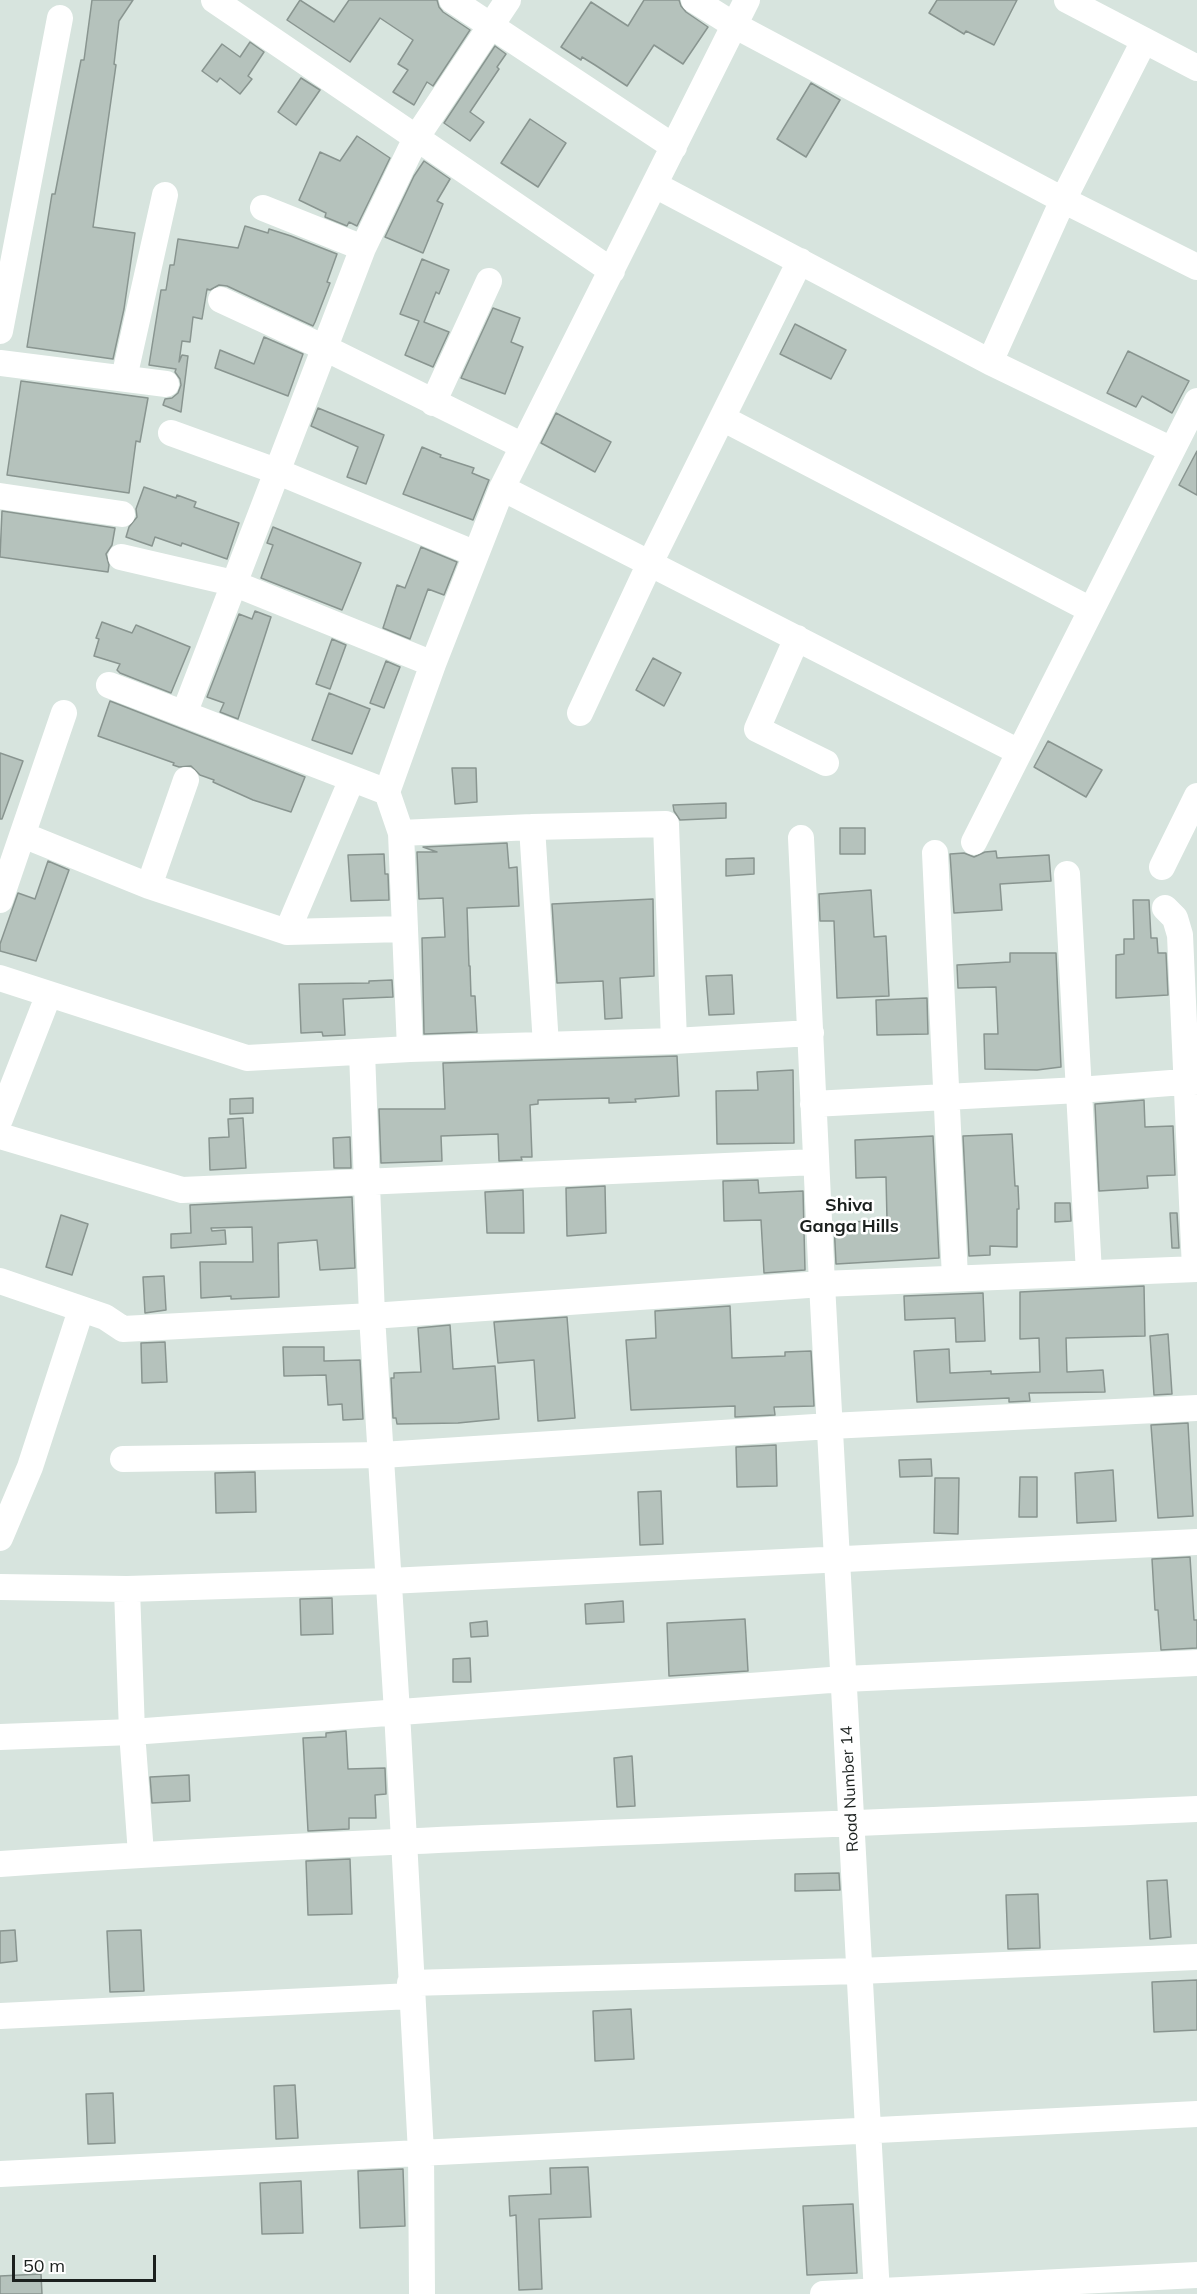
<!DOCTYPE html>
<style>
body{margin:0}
#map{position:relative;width:1197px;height:2294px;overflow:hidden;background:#d7e4de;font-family:Mulish,sans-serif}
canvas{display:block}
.scale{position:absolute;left:12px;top:2255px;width:144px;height:27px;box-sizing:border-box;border:3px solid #1b201e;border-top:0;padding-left:8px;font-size:18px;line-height:21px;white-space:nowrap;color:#1b201e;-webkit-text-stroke:4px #fff;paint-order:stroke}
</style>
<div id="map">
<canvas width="1197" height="2294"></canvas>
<div class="scale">50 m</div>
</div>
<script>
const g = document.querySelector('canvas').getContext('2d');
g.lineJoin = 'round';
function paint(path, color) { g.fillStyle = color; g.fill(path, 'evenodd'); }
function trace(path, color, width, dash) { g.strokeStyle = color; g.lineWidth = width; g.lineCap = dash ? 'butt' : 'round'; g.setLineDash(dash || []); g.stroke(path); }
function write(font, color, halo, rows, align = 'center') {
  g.font = font + ' Mulish,sans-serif'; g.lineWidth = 5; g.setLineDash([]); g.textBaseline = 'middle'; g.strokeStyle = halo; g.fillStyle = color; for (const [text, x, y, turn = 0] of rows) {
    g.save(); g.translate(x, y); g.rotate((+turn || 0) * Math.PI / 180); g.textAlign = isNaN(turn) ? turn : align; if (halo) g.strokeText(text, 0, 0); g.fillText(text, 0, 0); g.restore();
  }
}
const building = new Path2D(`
 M92 0H133L119 21 114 64 116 65 93 227 135 233 124 309 113 359 27 347 52 194H55L60 168 81 60H84Z
 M300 0 334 22 349 0H437L439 7 443 12 470 30 433 86 427 82 414 105 393 92 408 70 398 64 413 40 380 18 350 62 287 20Z
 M644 0H679L681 6 686 12 708 27 683 64 654 45 627 86 595 65 582 57 581 60 561 47 591 2 628 26Z
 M937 0H1017L994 45 966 31 964 34 929 13Z
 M250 42 264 52 248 76 252 79 240 94 220 78 217 82 202 71 222 44 240 57Z
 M495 46 506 54 497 67 499 69 470 112 484 122 470 141 444 123Z
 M301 78 320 90 296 125 278 112Z
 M811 83 840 100 806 157 777 139Z
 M530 119 566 143 538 187 501 163Z
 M357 136 390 158 357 226 349 222 347 226 325 217 326 213 299 200 320 152 340 161Z
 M424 161 450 179 437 201 443 204 423 253 385 237 414 176Z
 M245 226 268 233 269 229 291 236 337 254 327 282 330 283 315 322 313 326 227 286 219 285 210 290 207 289 202 319 193 317 190 342 182 341 179 362 182 355 188 356 181 412 163 405 165 399 172 398 178 393 181 385 180 379 175 372 176 369 149 365 161 290H166L170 265H174L178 239 238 248Z
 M422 259 449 270 439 294 436 292 424 322 449 332 433 367 405 355 419 321 400 314Z
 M493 308 520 318 511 342 523 347 505 394 461 378Z
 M795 324 846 350 831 379 780 354Z
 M264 337 303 354 288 396 215 368 220 350 254 364Z
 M1128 351 1189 381 1172 413 1142 396 1136 407 1107 393Z
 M21 381 148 398 140 442 136 441 129 493 7 475Z
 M318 408 384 435 366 484 347 477 358 447 311 426Z
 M556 413 611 442 595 472 541 443Z
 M422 447 441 455 440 457 474 468 472 473 489 480 473 520 403 494Z
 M1197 451V495L1179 485Z
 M144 487 176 498 177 495 196 502 194 507 239 523 227 559 182 543 181 546 155 537 152 546 126 537 129 527 137 517 136 509Z
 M2 511 115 528 112 545 106 554 109 565 108 572 0 557Z
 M273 527 361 563 342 610 261 578 273 545 267 543Z
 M421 547 457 562 444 595 428 589 410 639 383 628 397 585 405 588Z
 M255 611 271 617 238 719 220 712 224 703 207 697 239 614 252 619Z
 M102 622 132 633 136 625 190 647 171 693 120 673 117 670 120 664 94 656 99 639 96 638Z
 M332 639 346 645 330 689 316 684Z
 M653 658 681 673 664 706 636 690Z
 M386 661 400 667 384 708 370 703Z
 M329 693 370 709 352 754 312 740Z
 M110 701 305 777 291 812 253 800 213 782 214 780 200 775 191 766 179 767 173 765 174 763 98 736Z
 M1048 741 1102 770 1086 797 1034 767Z
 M0 753 23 761 2 819H0Z
 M452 768H476L477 802 455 804Z
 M726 803V818L680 820 674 811 673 805Z
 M840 828H865V854H840Z
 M507 843 509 868 517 867 519 906 467 908 469 966H470L471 996H475L477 1032 424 1034 422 938 445 937 443 898 419 899 417 852H437L423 847Z
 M996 851 997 858 1049 855 1051 881 1000 884 1002 910 954 913 950 854 964 853 974 857 985 852Z
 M384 854 385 874H388L389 900 351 901 348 855Z
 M754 858V874L726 876V859Z
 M48 861 69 870 36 961 0 951V944L18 893 35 899Z
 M871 890 874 937 886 936 889 996 837 998 834 921H820L819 894Z
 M653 899 654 976 620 978 622 1018 605 1019 603 981 557 983 552 904Z
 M1133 900H1149L1151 938H1157L1158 953H1166L1168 995 1116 998V955L1124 954V939H1134Z
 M1010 953H1056L1061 1067 1037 1070 985 1069 984 1034H998L996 987 958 988 957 965 1010 962Z
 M732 975 734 1014 709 1015 706 976Z
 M392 980 393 997 343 999 345 1035 323 1036 322 1032 301 1033 299 984 369 983V981Z
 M927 998 928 1034 877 1035 876 1000Z
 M677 1056 679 1096 635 1099 636 1102 609 1103V1098L538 1100V1104L530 1105 532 1157H521L522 1160 499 1161 498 1134 441 1136 442 1161 381 1163 379 1109H445L443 1063Z
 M793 1070 794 1143 717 1144 716 1091 758 1090 757 1072Z
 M253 1098V1113L230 1114V1099Z
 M1144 1100 1145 1127 1173 1126 1175 1175 1147 1176 1148 1188 1099 1191 1095 1104Z
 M243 1118 246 1168 210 1170 209 1138 229 1137 228 1119Z
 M1012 1134 1015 1186H1018L1019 1209H1017V1247L990 1246V1255L969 1256 963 1136Z
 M933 1136 939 1258 836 1264 834 1223 887 1220 886 1177 856 1178 855 1140Z
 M350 1137 351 1168H334L333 1138Z
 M758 1180 759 1193 803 1191 805 1270 764 1273 761 1220 724 1221 723 1181Z
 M605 1186 606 1233 567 1236 566 1188Z
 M523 1190 524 1233H487L485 1192Z
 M352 1197 355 1268 320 1270 317 1240 278 1243 279 1297 231 1299V1296L201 1298 200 1262H253L252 1227 211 1228 212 1231 225 1230 226 1244 171 1248V1234L191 1233 190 1205Z
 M1055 1203H1070L1071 1221 1055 1222Z
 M1170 1213H1177L1179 1248H1172Z
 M61 1215 88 1224 72 1275 46 1267Z
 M164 1276 166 1310 145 1313 143 1277Z
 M1144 1286 1145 1336 1066 1338 1067 1372 1103 1370 1105 1392 1029 1393 1030 1401 1009 1402V1398L917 1402 914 1351 949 1349 950 1373 991 1371V1374L1040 1372 1039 1338 1020 1339V1292Z
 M983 1293 985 1341 956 1342 955 1318 905 1320 904 1296Z
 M730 1306 732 1358 785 1356V1352L811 1351 814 1406 774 1407 775 1415 735 1417V1406L631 1410 626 1340 656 1338 655 1311Z
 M567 1317 575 1418 538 1421 534 1360 498 1363 494 1322Z
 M450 1325 453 1369 495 1366 499 1419 458 1423 397 1424 396 1418H393L391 1378H394V1373L421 1372 418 1328Z
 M1168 1334 1172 1394 1154 1395 1150 1336Z
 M165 1342 167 1382 142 1383 141 1343Z
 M283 1347H324V1361L360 1360 363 1419 343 1420 342 1404 328 1405 326 1375 284 1376Z
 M1188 1423 1193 1516 1158 1518 1151 1425Z
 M776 1445 777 1486 737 1487 736 1447Z
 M931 1459 932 1476 900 1477 899 1460Z
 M1113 1470 1116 1521 1077 1523 1075 1473Z
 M255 1472 256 1512 216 1513 215 1473Z
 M1020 1477H1037V1517H1019Z
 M935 1478H959L958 1534 934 1533Z
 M661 1491 663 1544 640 1545 638 1492Z
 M1190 1557 1194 1620H1197V1648L1161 1650 1158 1610H1155L1152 1559Z
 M332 1598 333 1634 301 1635 300 1599Z
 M623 1601 624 1622 586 1624 585 1604Z
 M745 1619 748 1671 669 1676 667 1623Z
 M487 1621 488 1636 471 1637 470 1623Z
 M470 1658 471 1682H453V1659Z
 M346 1731 348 1769 385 1768 386 1794 375 1795 376 1818H349V1829L308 1831 303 1738 326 1737V1733Z
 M632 1756 635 1806 617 1807 614 1758Z
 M189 1775 190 1801 152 1803 150 1777Z
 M350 1859 352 1914 308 1915 306 1861Z
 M839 1873 840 1890 795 1891V1874Z
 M1167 1880 1171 1937 1150 1939 1147 1881Z
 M1038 1894 1040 1948 1008 1949 1006 1895Z
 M15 1930 17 1961 0 1963V1931Z
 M141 1930 144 1991 110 1992 107 1931Z
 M1197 1980V2030L1154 2032 1152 1982Z
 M631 2009 634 2059 595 2061 593 2011Z
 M295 2085 298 2138 276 2139 274 2086Z
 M113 2093 115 2143 88 2144 86 2094Z
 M588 2167 591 2217 539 2219 542 2289 519 2290 516 2215 510 2216 509 2196 551 2194 550 2168Z
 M403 2169 405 2226 360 2228 358 2171Z
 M301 2181 303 2233 262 2234 260 2183Z
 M853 2204 857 2273 807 2275 803 2206Z
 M41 2274 42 2294H0V2276Z`);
paint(building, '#b5c2bc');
trace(building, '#899590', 1.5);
trace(new Path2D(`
 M214 0 612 271
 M452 0 674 147
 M694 0 734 25 1063 200 1197 267
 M1067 0 1197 68
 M655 185 990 362 1063 200 1144 41
 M263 208 363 248
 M221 300 325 348 523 446
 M0 331 60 18
 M990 362 1172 450
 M0 363 166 384
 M124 378 165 195
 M433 403 489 281
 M722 418 1091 610
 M171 433 276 471 476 554
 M502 488 1019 752
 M0 496 122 514
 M121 557 233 583 433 664
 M797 638 757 729 826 763
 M109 685 387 792
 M580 713 650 563 800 261
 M184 714 363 248 416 138 508 0
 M532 827 546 1045
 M401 833 532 827 666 824 674 1041
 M23 835 149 886 287 932 404 929
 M801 838 822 1284 877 2294
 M974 842 1197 401
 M935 853 955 1278
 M1162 867 1197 796
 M1067 874 1089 1273
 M149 886 186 780
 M0 900 64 713
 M1165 908 1175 918 1180 935 1195 1269
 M287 932 352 779
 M0 978 247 1058 410 1049 674 1041 811 1033
 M410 1049 401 833 387 792 433 664 502 488 747 0
 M362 1052 372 1316 397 1712 421 2152 422 2293
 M813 1104 1079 1090 1197 1081
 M0 1119 49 994
 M0 1136 182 1190 816 1162
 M0 1281 105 1317 123 1329 372 1316 822 1284 1197 1269
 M123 1459 382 1455 830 1426 1197 1408
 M0 1538 30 1467 81 1310
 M0 1587 127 1589 389 1581 1197 1542
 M127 1589 132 1732 141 1854
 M0 1737 132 1732 844 1679 1197 1663
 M0 1864C398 1837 798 1827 1197 1809
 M410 1983 859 1971 1197 1957
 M0 2016 411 1996
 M0 2174 1197 2114
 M823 2294 1197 2275`), '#fff', 26);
write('16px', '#1b201e', '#fff', [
 ["Road Number 14",850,1789,-93]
]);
write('bold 18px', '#1b201e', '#fff', [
 ["Shiva",849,1206],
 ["Ganga Hills",849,1227]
]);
</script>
